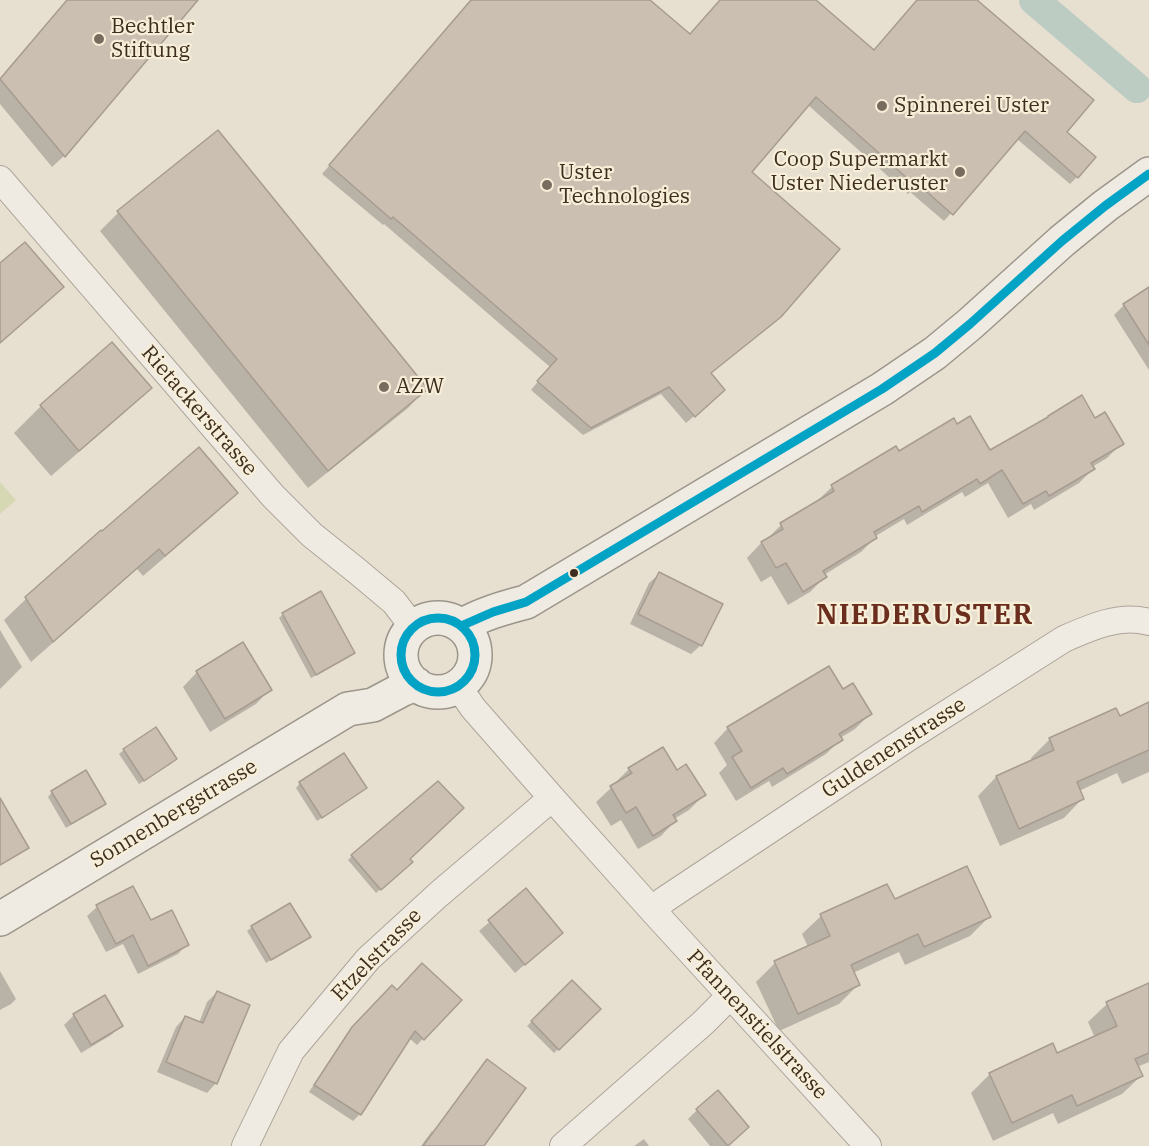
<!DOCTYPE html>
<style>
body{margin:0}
canvas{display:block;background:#e7e0d1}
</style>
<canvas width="1149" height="1146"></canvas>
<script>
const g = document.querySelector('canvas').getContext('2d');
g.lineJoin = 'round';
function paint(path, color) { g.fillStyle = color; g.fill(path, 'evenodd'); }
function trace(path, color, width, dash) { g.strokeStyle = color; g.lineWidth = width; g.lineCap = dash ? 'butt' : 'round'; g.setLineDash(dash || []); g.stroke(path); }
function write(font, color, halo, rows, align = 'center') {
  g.font = font + ' "IBM Plex Serif",serif'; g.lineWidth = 4.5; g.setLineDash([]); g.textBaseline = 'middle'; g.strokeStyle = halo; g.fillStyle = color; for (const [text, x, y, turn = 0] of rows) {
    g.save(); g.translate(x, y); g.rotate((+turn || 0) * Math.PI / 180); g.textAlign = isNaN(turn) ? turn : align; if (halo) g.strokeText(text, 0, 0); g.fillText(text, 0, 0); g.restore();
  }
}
paint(new Path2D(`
 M0 482 16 500 0 514Z`), '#d6d7b3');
paint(new Path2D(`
 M67 0H196L64 156 52 167 0 104V79Z
 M471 0H648L690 36 720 0H815L874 51 918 0H975L1065 132 1077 177 1070 184 1017 139 944 221 910 192 908 194 808 105 750 172 780 316 772 325 709 374 715 398 686 423 661 394 583 435 531 390 550 367 384 224 383 225 322 174Z
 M118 213 426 389 408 408 308 488 100 231Z
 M0 265 62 287 44 305 0 343Z
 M1149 288V370L1114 315 1124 305Z
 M112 344 150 388 123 414 51 476 14 433 41 406Z
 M1095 420 1122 443 1107 458 1092 467 1093 469 1079 483 1034 510 1031 504 1008 518 988 483 965 497 962 492 907 525 904 519 874 537 875 538 861 552 824 575 825 577 810 592 788 605 771 576 761 582 747 558 761 543 767 540V539L781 525 817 501 832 487 957 426 990 452Z
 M236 493 215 514 143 576 137 569 31 662 4 620 26 599 101 532Z
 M659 574 701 645 691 654 630 624 649 583Z
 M283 614 353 652 349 657 311 678 279 618Z
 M0 630 22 667 0 689Z
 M197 672 270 689 256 704 210 732 183 687Z
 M842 692 870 714 855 729 840 738 841 739 826 754 772 787 769 781 736 801 719 773 727 765 714 743 728 728Z
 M1149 704V772L1122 784 1117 773 1079 791 1082 799 1064 818 1000 846 978 796 996 777 1032 761 1031 758 1050 739 1119 717Z
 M124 750 175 759 171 764 139 784 119 754Z
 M629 769 704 795 689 810 674 819 675 821 661 836 638 849 621 820 611 826 596 802 611 788 616 785 615 783Z
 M300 783 365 788 361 792 317 821 296 788Z
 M52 792 99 808 66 828 48 797Z
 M352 856 408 859 407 866 376 893 348 860Z
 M133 888 150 922 187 944 178 954 138 974 123 944 106 952 87 916 97 907Z
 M526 890 561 933 515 973 479 931Z
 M894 901 989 917 970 936 905 965 899 952 853 973 858 985 839 1004 779 1031 756 982 775 963 808 947 802 934 821 916Z
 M252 927 309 937 304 941 266 963 247 931Z
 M0 971 16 999 11 1004 0 1010Z
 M572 982 599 1009 554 1053 527 1026Z
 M1149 984V1062L1137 1067 1141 1076 1122 1094 1058 1124 1053 1113 993 1141 971 1093 990 1074 1057 1055 1095 1038 1088 1022 1107 1004Z
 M392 987 397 992 460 1000 417 1045 409 1038 360 1114 353 1121 309 1092 346 1035Z
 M217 992 216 1083 207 1093 157 1072 176 1027 185 1017 199 1023 207 1002Z
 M74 1015 121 1026 111 1035 81 1053 64 1025Z
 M697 1110 738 1136 727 1146H710L688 1119Z
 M432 1131 433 1132 482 1146H421Z
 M644 1139 649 1146H634Z`), '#0003');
trace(new Path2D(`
 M1034 0 1137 88`), '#bcccc2', 30);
const building = new Path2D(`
 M67 0H198L65 157 0 79Z
 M471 0H650L690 34 720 0H816L874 50 917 0H977L1094 100 1067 132 1096 157 1078 178 1025 131 953 215 919 185 917 187 816 97 752 172 840 249 781 317 711 373 725 390 695 417 669 387 591 428 537 381 557 359 393 217 391 219 329 165Z
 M218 130 428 389 328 471 117 211Z
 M25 242 64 287 0 343V263Z
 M1149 287V345L1123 304Z
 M112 342 152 388 79 451 40 405Z
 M1082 395 1095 418 1105 412 1124 444 1091 463 1095 469 1049 496 1046 491 1023 504 1002 470 980 484 977 479 922 512 919 506 874 532 877 538 823 571 827 577 803 592 786 563 776 568 761 542 783 529 780 523 834 491 831 485 896 446 899 451 954 418 957 424 970 416 990 450 1048 417V416Z
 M199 447 238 493 165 556 159 549 53 642 25 597 101 530 102 531Z
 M659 572 723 604 702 646 638 614Z
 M321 591 355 653 316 675 282 613Z
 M243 642 272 690 225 719 196 671Z
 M829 666 843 689 853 683 872 714 839 734 843 740 787 774 783 768 751 788 732 757 742 751 727 727Z
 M1149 702V750L1077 782 1084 799 1019 829 996 776 1054 750 1049 738 1116 708 1120 716Z
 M156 727 177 759 144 781 123 749Z
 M663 747 677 770 686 764 706 795 673 815 677 821 653 836 636 807 626 813 610 786 632 773 628 768Z
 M344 753 367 788 322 818 299 782Z
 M86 770 106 804 71 824 51 791Z
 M438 781 464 808 410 859 413 862 381 890 351 855Z
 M0 798 29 848 0 865Z
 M967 866 991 917 924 947 918 934 851 965 860 985 798 1014 774 961 830 936 820 914 887 884 895 899Z
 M133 886 151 920 172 910 189 945 148 966 133 935 116 944 96 905Z
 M526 888 563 933 525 965 488 920Z
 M290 903 311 937 271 960 251 926Z
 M422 963 462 1000 424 1040 415 1031 361 1115 314 1085 352 1027 392 985 397 990Z
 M572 980 601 1009 559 1050 531 1021Z
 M1149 983V1053L1135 1059 1143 1076 1077 1106 1072 1095 1012 1123 989 1073 1053 1043 1057 1053 1117 1026 1106 1002Z
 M217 991 250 1005 217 1084 166 1062 185 1016 203 1023Z
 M105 995 123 1026 91 1045 73 1014Z
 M487 1059 526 1088 484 1146H423Z
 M718 1090 749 1127 728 1146 696 1109Z`);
paint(building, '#cbbfb2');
trace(building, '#a89c90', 1.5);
const street = new Path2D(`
 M0 179 273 496 312 535 357 571 394 602 413 627
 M458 686 473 708 552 798 653 911 868 1146
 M653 911 664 900 908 738 1064 639C1091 627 1120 614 1149 622
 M245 1146 291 1051 368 959 439 894 552 798
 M563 1146 703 1023 730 996`);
const secondary = new Path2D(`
 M401 655a37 37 0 1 1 74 0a37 37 0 1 1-74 0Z
 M461 626C482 614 503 608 526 602L882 389 935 353 970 324 1062 241 1105 206 1149 174
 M0 919 348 709 373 705 403 689 416 684`);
trace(street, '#ada599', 28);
trace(secondary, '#9c958a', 36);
trace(street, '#efebe3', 26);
trace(secondary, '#efebe3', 33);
trace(new Path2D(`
 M401 655a37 37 0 1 1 74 0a37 37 0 1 1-74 0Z
 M461 626 493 612 526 602 882 389 935 353 970 324 1062 241 1105 206 1149 174`), '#03a3c5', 9);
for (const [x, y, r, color] of [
 [99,39,6,"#786c5e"],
 [882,106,6,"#786c5e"],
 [960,172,6,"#786c5e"],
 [547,185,6,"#786c5e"],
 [384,387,6,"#786c5e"],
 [574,573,5,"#3d2e20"]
]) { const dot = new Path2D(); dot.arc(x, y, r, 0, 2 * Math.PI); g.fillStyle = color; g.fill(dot); trace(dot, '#f7eed8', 2); }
write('21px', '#3d2e20', '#f7eed8', [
 ["Bechtler",111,27],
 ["Stiftung",111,51],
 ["Spinnerei Uster",894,106],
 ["Coop Supermarkt",948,160,"right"],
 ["Uster Niederuster",948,184,"right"],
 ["Uster",559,173],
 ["Technologies",559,197],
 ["AZW",396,387]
], 'left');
write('21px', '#3d2e20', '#f7eed8', [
 ["Rietackerstrasse",199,411,49],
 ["Guldenenstrasse",894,748,-33],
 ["Sonnenbergstrasse",174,814,-31],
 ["Etzelstrasse",377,955,-46],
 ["Pfannenstielstrasse",757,1025,47]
]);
g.letterSpacing = '1.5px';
write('bold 27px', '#6b2e1e', '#f7eed8', [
 ["NIEDERUSTER",925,616]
]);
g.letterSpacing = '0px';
</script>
